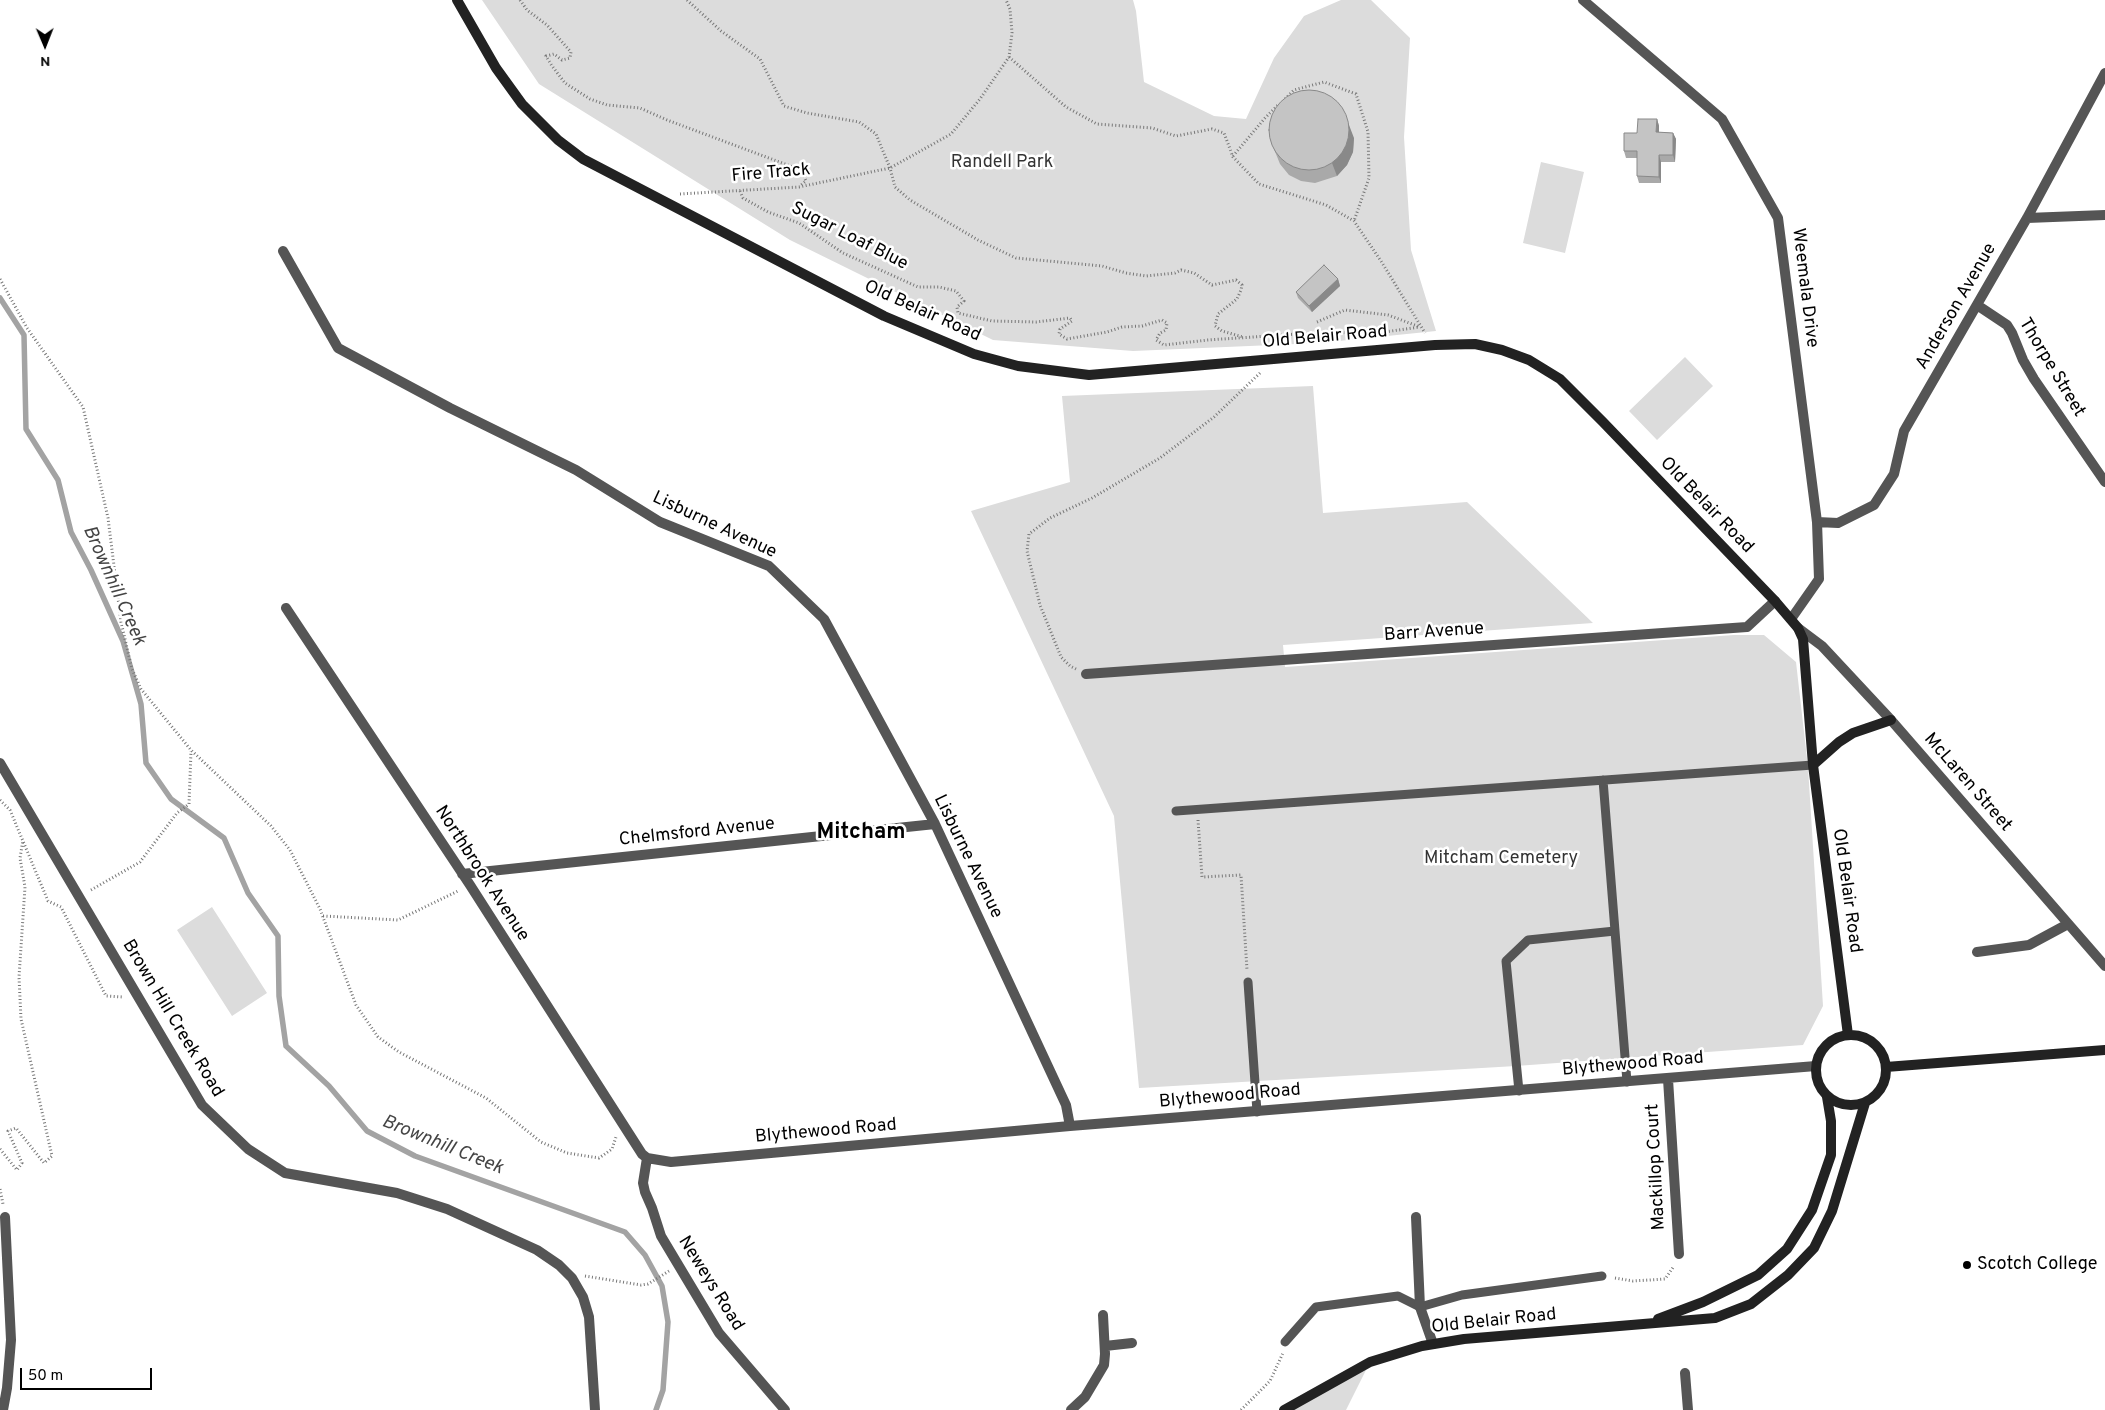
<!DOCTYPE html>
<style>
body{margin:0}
#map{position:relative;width:2105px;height:1410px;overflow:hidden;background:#fff;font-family:Overpass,sans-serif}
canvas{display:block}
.north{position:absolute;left:20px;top:20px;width:50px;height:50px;-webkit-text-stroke:4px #fff;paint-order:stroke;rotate:179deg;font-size:14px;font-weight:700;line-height:20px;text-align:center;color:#000}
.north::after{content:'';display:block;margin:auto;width:18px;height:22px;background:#000;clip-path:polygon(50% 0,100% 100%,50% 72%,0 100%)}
.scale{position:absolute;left:20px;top:1368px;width:132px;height:22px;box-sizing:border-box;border:2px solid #000;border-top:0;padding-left:6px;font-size:15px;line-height:18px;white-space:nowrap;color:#000;-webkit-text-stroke:4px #fff;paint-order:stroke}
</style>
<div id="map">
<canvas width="2105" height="1410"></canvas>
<div class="north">N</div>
<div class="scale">50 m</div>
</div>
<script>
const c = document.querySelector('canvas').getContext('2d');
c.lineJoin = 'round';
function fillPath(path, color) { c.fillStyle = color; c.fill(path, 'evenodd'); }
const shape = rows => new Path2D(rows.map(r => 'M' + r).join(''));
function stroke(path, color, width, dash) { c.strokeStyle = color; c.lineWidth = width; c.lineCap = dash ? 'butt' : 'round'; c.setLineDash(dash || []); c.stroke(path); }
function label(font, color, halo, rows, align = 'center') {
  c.font = font + ' Overpass,sans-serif'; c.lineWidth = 5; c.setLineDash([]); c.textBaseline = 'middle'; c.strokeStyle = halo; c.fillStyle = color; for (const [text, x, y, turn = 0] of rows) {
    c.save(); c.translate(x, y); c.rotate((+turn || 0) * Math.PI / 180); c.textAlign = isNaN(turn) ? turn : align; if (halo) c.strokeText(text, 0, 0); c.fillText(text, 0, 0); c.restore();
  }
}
const green = shape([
 [482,0,1133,0,1136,11,1144,82,1214,116,1246,119,1274,58,1304,16,1341,0,1371,0,1410,38,1404,137,1411,250,1436,331,1319,343,1133,351,993,340,790,240,539,84],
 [1541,162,1584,172,1565,253,1523,243],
 [1685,357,1713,386,1657,440,1629,411],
 [1313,386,1323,513,1467,502,1593,623,1283,645,1285,667,1734,635,1764,635,1796,662,1808,767,1823,1006,1803,1045,1516,1066,1139,1088,1114,816,971,511,1070,482,1062,396],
 [212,907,267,993,232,1016,177,930],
 [1370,1362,1346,1410,1284,1410]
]);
const stream = shape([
 [0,298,24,335,26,429,58,480,71,532,91,570,123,641,141,704,146,763,171,799,224,838,248,893,278,936,279,996,286,1046,329,1086,367,1131,415,1156,625,1232,645,1255,662,1286,668,1322,663,1390,656,1410]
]);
const path = shape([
 [520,0,527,10,547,25,571,52,570,58,562,60,554,54,546,56,552,66,565,83,590,99,607,105,640,108,667,120,801,170,806,181,800,186],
 [687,0,721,31,760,59,784,106,807,113,859,122,876,134,890,168,895,187,910,200,978,240,1016,258,1102,266,1126,273,1146,276,1175,273,1181,270,1194,273,1212,285,1236,280,1242,285,1241,290,1237,299,1218,314,1215,326,1222,331,1243,337],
 [1009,57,1066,107,1097,124,1152,128,1176,136,1212,129,1224,133,1233,157,1259,184,1326,205,1354,221,1381,261,1425,333],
 [1285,99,1294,90,1324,82,1356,94,1368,132,1369,178,1354,221],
 [1233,156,1265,118,1278,105],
 [740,191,743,198,768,212,799,223,843,253,918,287,939,287,956,291,964,301,957,307,958,313,992,321,1036,322,1070,318,1072,321,1060,329,1059,334,1067,339,1107,332,1122,327,1142,326,1162,320,1167,323,1166,330,1160,333,1156,340,1164,345,1208,340,1327,332,1377,333,1420,327],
 [680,194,799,187,890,168,951,134,980,99,1009,57,1012,33,1010,9,1006,0],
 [0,279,27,328,83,407,108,518,121,622,132,669,141,689,191,750,271,826,290,850,320,909,356,1005,378,1037,399,1052,486,1098,541,1142,567,1153,599,1158,612,1149,616,1137],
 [1317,322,1345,310,1388,315,1420,327],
 [1076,669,1070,666,1061,657,1040,605,1027,551,1029,534,1050,518,1092,498,1160,458,1214,417,1260,373],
 [0,800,10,810,48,901,61,907,106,996,123,997],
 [1198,820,1202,877,1241,875,1247,970],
 [91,890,140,862,177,813,189,804,191,751],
 [323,916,398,920,458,891],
 [0,1149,17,1170,22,1163,8,1131,16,1128,44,1163,52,1156,21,1019,19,977,25,887,20,858,23,840],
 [0,1189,3,1204],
 [585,1276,641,1285,648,1284,669,1271],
 [1615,1278,1633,1281,1665,1279,1674,1266],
 [1241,1410,1270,1381,1283,1353]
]);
const lane = shape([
 [1603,780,1627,1082],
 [1176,811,1813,765],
 [1248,982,1257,1112],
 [1519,1091,1506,961,1528,940,1615,931],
 [1285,1342,1316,1307,1398,1296,1420,1307,1462,1295,1602,1276]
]);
const street = shape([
 [1583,0,1722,119,1778,218,1817,522,1819,579,1791,619],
 [2027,218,2105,215],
 [283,251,338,348,450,408,576,470,660,522,769,566,824,619,935,824,1066,1105,1070,1126],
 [1977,305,2007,325,2012,333,2023,360,2034,379,2105,482],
 [1817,522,1838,523,1874,505,1894,474,1904,431,2027,218,2105,73],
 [286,608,470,885,642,1154,647,1158,671,1162,1070,1126,1816,1066],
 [1798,628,1822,646,1891,720,2105,966],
 [1086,674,1747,627,1775,601],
 [0,763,202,1105,248,1149,285,1173,397,1193,447,1209,537,1250,559,1265,572,1278,583,1297,589,1317,595,1410],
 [462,874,935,824],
 [1977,952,2029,945,2068,924],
 [1668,1079,1679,1254],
 [647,1158,643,1183,645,1192,652,1208,661,1236,719,1333,785,1410],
 [1416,1217,1420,1307,1433,1344],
 [1105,1346,1132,1343],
 [1685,1373,1688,1410],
 [3,1410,7,1388,11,1340,5,1217],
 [1071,1410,1085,1397,1104,1365,1105,1354,1103,1315]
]);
const secondary = shape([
 [457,0,496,68,522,104,558,140,583,159,884,316,974,354,1018,366,1089,375,1435,345,1475,344,1502,350,1529,360,1560,379,1603,422,1775,601,1798,628,1803,639,1813,765,1848,1035],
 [1813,765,1839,742,1853,733,1891,720],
 '1816 1070a35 35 0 1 1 70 0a35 35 0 1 1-70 0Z',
 [1886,1067,2105,1050],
 [1658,1319,1703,1302,1758,1275,1787,1249,1812,1210,1831,1155,1831,1121,1827,1097],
 [1284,1410,1370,1362,1422,1346,1464,1339,1715,1318,1751,1304,1788,1275,1814,1248,1832,1211,1865,1103]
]);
const wall = shape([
 [1657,119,1659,126,1659,132,1673,133,1676,139,1675,162,1661,162,1661,183,1639,183,1637,176,1637,158,1626,158,1624,151,1637,133],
 [1354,138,1353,152,1347,165,1337,176,1315,183,1301,181,1289,175,1280,164,1270,139],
 [1338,279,1340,286,1312,312,1298,298,1296,292]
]);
const shadedWall = shape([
 [1657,119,1659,126,1659,139,1656,132],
 [1349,125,1354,138,1353,152,1347,165,1337,176,1332,163],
 [1673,133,1676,139,1675,162,1673,155],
 [1659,155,1661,162,1661,183,1659,177],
 [1338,279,1340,286,1312,312,1309,306]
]);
const building = shape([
 '1269 130a40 40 0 1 1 80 0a40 40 0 1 1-80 0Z',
 [1638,119,1657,119,1656,132,1673,133,1673,155,1659,155,1659,177,1637,176,1637,151,1624,151,1624,133,1637,133,1638,119],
 [1324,265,1338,279,1309,306,1296,292,1324,265]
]);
const markers = [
 [1967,1265,5,"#000"]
];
const parkNames = [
 ["Randell Park",1002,163],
 ["Mitcham Cemetery",1501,859]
];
const streetNames = [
 ["Fire Track",771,174,-5],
 ["Sugar Loaf Blue",849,237,27],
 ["Weemala Drive",1804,288,83],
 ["Anderson Avenue",1957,307,-60],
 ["Old Belair Road",922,312,24],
 ["Old Belair Road",1325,338,-5],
 ["Thorpe Street",2051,368,59],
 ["Old Belair Road",1706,506,46],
 ["Lisburne Avenue",714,526,25],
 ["Barr Avenue",1434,633,-4],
 ["McLaren Street",1967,783,49],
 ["Chelmsford Avenue",697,833,-6],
 ["Lisburne Avenue",967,857,64],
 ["Northbrook Avenue",481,874,57],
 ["Old Belair Road",1846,891,82],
 ["Brown Hill Creek Road",172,1019,59],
 ["Blythewood Road",1633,1065,-5],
 ["Blythewood Road",1230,1097,-5],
 ["Blythewood Road",826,1132,-5],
 ["Mackillop Court",1657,1167,-93],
 ["Neweys Road",710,1284,58],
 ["Old Belair Road",1494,1322,-6]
];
const poiNames = [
 ["Scotch College",1977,1265]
];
const waterNames = [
 ["Brownhill Creek",113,586,66],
 ["Brownhill Creek",442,1146,22]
];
const districtNames = [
 ["Mitcham",861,834]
];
fillPath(green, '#dcdcdc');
stroke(stream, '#a3a3a3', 5.5);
stroke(path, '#777', 3, [1, 2.5]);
stroke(lane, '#555', 9);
stroke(street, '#555', 10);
stroke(secondary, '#222', 10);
fillPath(wall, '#a9a9a9');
fillPath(shadedWall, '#898989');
fillPath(building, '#c4c4c4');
stroke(building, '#898989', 1);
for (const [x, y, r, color] of markers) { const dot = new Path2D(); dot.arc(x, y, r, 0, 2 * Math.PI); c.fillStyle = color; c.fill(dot); stroke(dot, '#fff', 2); }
label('18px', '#333', '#fff', parkNames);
label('18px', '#000', '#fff', streetNames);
label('18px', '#000', '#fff', poiNames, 'left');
label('italic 19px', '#444', '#fff', waterNames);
label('bold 22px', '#000', '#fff', districtNames);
</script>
